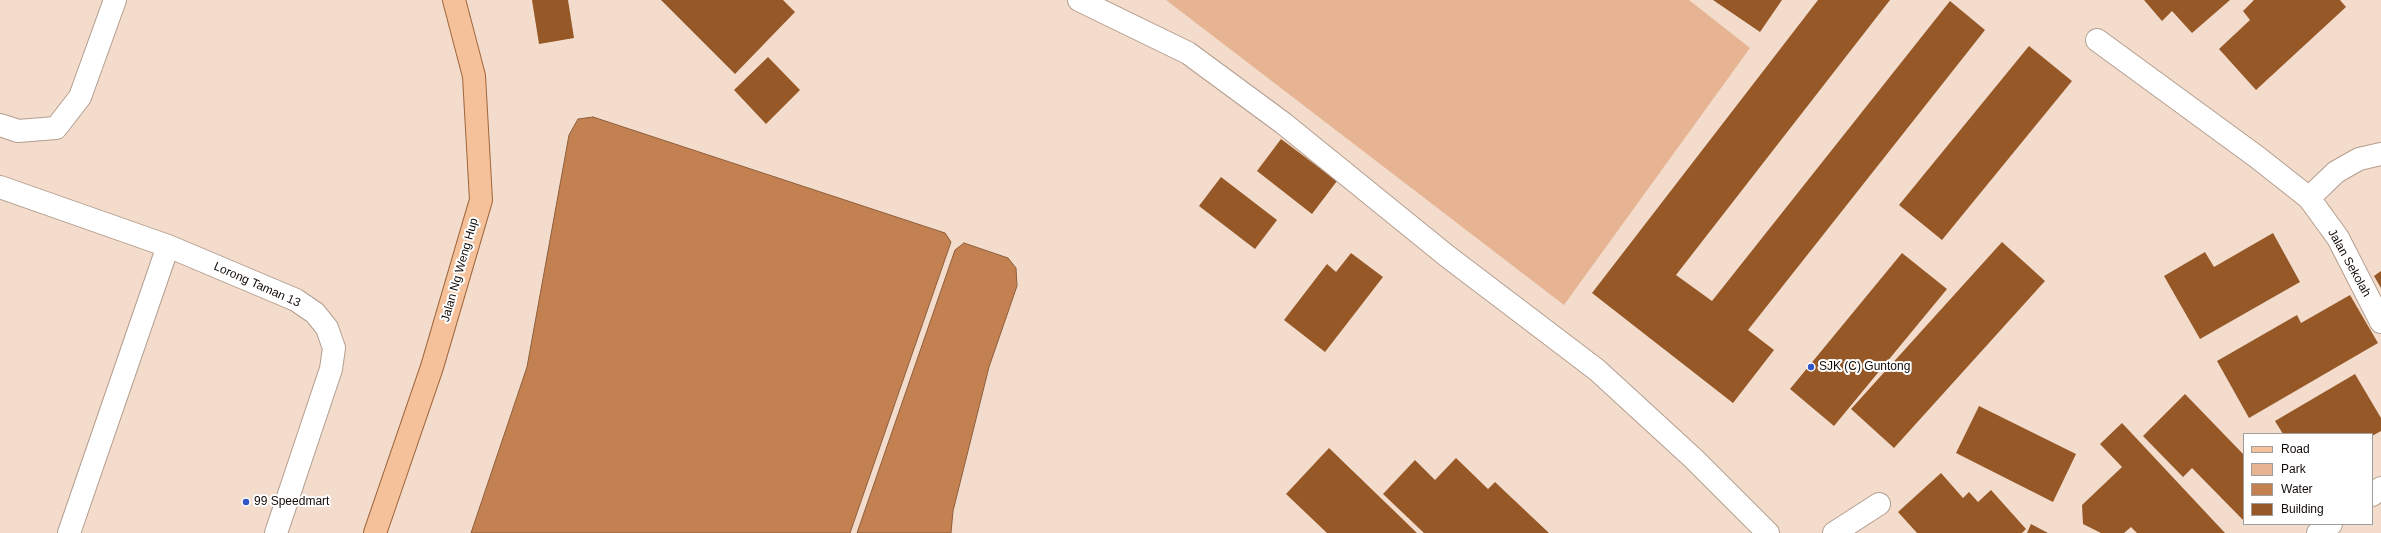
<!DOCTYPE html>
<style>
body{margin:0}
#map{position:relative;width:2381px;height:533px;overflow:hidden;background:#f3dccc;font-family:Arial,sans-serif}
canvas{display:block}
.legend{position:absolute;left:2243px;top:433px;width:130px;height:92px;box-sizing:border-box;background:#fff;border:1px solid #a09d9b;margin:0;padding:5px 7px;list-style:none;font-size:12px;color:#120b06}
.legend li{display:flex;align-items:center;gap:8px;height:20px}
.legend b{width:20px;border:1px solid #a09d9b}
</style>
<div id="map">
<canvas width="2381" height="533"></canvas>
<ul class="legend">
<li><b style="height:5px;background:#f4c19b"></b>Road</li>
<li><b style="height:11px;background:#e6b493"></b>Park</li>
<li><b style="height:11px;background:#c38152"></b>Water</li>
<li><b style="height:11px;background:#965827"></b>Building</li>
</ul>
</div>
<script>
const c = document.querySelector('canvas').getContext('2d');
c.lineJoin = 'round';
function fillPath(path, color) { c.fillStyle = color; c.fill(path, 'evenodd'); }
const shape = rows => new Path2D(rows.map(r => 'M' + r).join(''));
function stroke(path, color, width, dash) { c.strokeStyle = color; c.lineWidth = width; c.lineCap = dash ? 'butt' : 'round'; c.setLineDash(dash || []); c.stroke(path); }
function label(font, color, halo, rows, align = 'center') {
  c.font = font + ' Arial,sans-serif'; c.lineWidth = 4; c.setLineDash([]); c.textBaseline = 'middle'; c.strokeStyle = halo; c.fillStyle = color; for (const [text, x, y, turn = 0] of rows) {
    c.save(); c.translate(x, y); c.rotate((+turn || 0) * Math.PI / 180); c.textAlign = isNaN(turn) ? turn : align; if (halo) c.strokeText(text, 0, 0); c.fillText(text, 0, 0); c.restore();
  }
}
const green = shape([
 [1166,0,1689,0,1750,48,1564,305]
]);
const water = shape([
 [593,117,945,233,951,242,850,533,471,533,527,367,569,135,578,119,593,117],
 [964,243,1008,258,1016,268,1017,286,989,367,953,511,951,533,857,533,955,250,964,243]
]);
const building = shape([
 [532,0,568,0,574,38,539,44],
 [661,0,783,0,795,12,735,74],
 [1713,0,1782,0,1760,32],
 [1818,0,1890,0,1676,275,1712,301,1950,1,1985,30,1748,330,1774,350,1733,403,1592,293],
 [2144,0,2230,0,2192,33,2172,11,2162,21],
 [2254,0,2340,0,2346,7,2256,90,2219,49,2250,20,2243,11],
 [2029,46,2072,81,1942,240,1899,205],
 [768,57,800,90,766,124,734,90],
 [1281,139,1337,181,1312,214,1257,171],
 [1221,177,1277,220,1255,249,1199,206],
 [2273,233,2300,282,2200,339,2164,276,2205,252,2214,267],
 [2002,242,2045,281,1894,448,1851,409],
 [1351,253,1383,277,1325,352,1284,320,1327,264,1336,272],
 [1902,253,1947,289,1834,426,1790,389],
 [2381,271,2381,288,2374,276],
 [2350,295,2378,343,2249,418,2217,361,2297,315,2301,323],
 [2355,374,2381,418,2381,431,2372,436,2372,434,2283,434,2275,421],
 [2185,394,2244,455,2244,521,2192,468,2183,477,2143,436],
 [1979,406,2076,454,2053,502,1956,453],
 [2122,423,2225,533,2137,533,2131,527,2124,533,2101,533,2083,524,2082,505,2122,467,2100,444],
 [1329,448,1417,533,1327,533,1286,494],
 [1456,458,1488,489,1495,482,1549,533,1424,533,1383,494,1415,460,1435,480],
 [1941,473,1963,498,1969,492,1978,502,1991,490,2026,529,2022,533,1917,533,1898,512],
 [2031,524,2048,533,2027,533]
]);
const minor = shape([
 [1079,0,1188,53,1283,123,1447,256,1597,370,1694,459,1768,533],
 [2097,40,2257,157,2309,198],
 [0,125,18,131,56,128,80,97,115,0],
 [2381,154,2359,159,2336,172,2309,198,2338,238,2381,322],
 [0,187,168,246,296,300,315,313,327,328,334,348,331,369,276,533],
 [2372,495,2381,488],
 [69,533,168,246],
 [1834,533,1879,504],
 [2318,533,2331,524]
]);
const major = shape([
 [375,533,432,367,481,200,474,76,454,0]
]);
const markers = [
 [1811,367,4,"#2e56c6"],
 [246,502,4,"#2e56c6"]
];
const streetNames = [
 ["Jalan Sekolah",2349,263,61],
 ["Jalan Ng Weng Hup",460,270,-74],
 ["Lorong Taman 13",257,285,24]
];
const poiNames = [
 ["SJK (C) Guntong",1819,367],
 ["99 Speedmart",254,502]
];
fillPath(green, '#e6b493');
fillPath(water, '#c38152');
stroke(water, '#8e5e3b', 1);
fillPath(building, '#965827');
stroke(minor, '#b49e8f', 24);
stroke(major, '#a0663c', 24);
stroke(minor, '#fff', 22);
stroke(major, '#f4c19b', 22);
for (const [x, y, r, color] of markers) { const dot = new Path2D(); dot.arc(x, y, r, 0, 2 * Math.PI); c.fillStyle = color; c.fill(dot); stroke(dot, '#fff', 1.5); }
label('12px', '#120b06', '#fff', streetNames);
label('12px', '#120b06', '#fff', poiNames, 'left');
</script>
